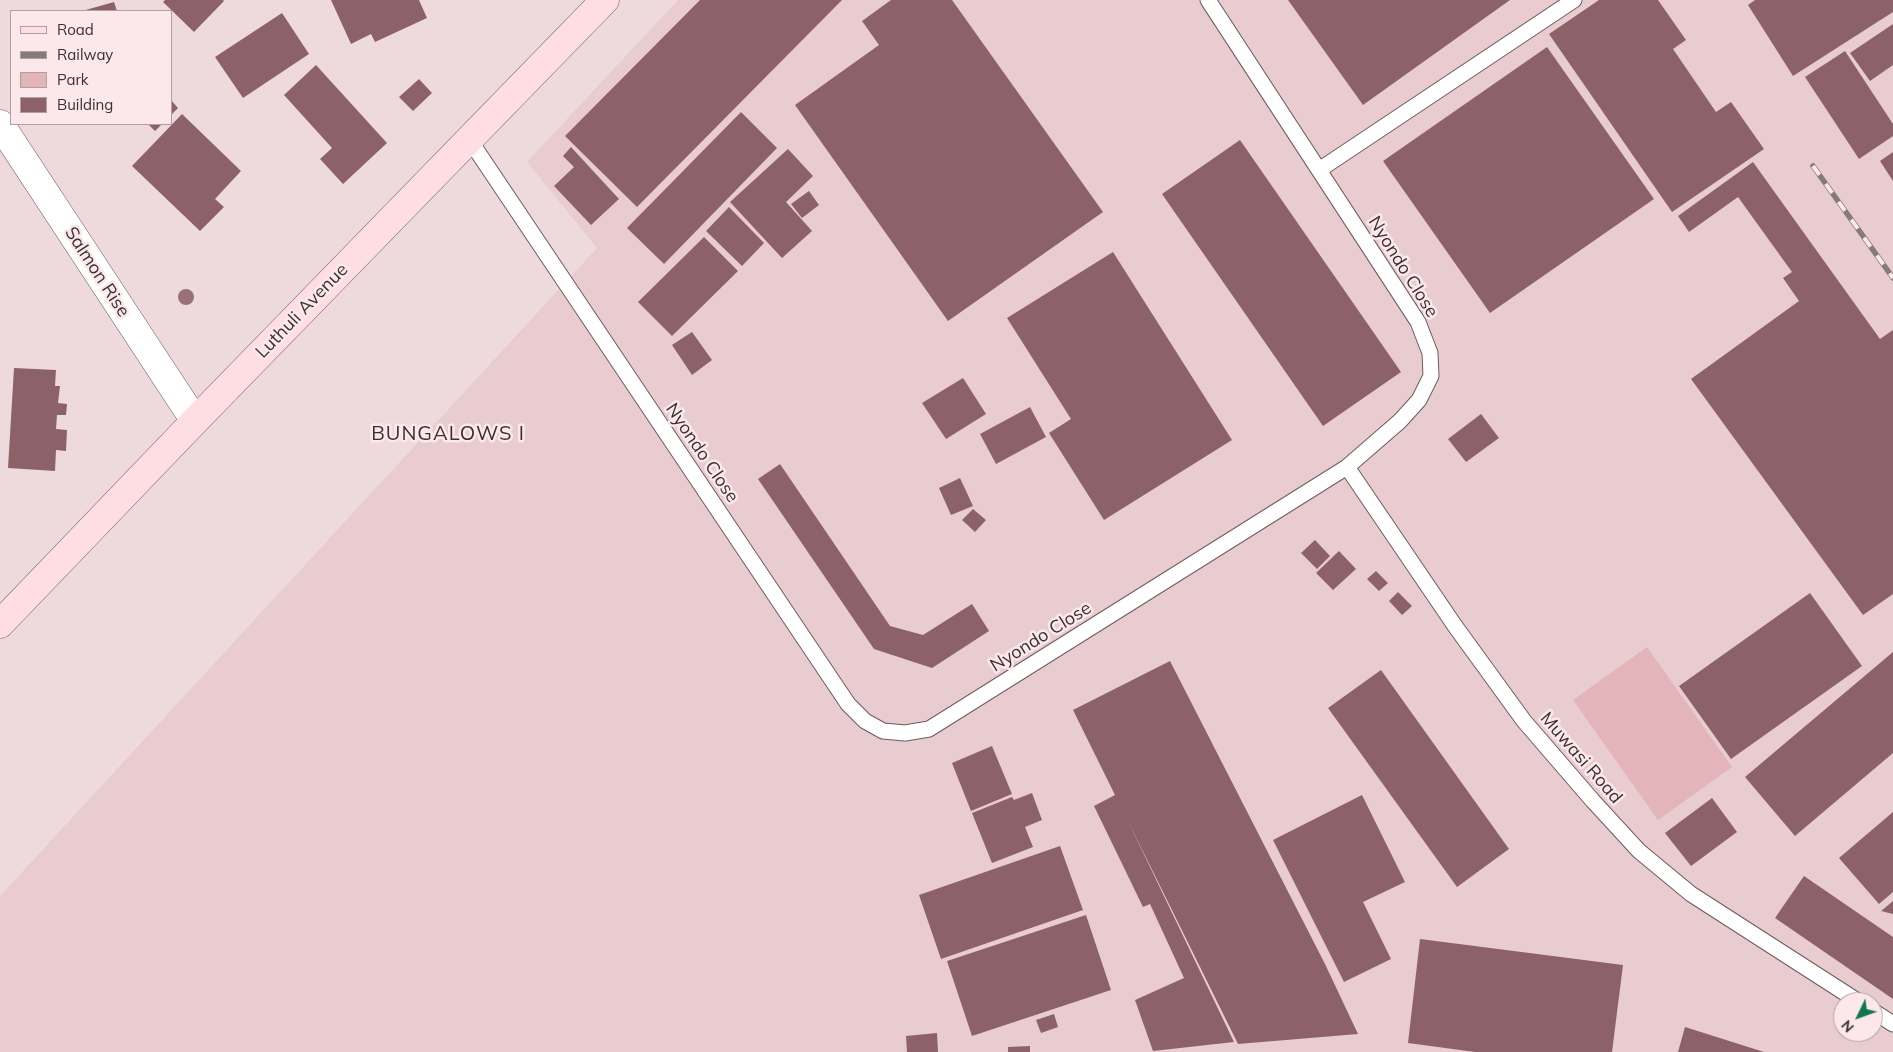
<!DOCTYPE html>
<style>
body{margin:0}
#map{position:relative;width:1893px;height:1052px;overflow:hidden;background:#eedadc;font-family:Mulish,sans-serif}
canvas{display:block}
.legend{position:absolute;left:10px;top:10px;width:162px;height:115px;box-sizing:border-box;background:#fce8ea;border:1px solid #ae9fa0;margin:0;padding:6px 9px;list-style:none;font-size:15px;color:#383132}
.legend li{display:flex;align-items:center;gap:10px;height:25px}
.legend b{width:25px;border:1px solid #ae9fa0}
.north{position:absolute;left:1833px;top:992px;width:50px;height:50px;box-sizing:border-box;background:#fce8ea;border:1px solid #ae9fa0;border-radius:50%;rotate:228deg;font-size:14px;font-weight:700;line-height:20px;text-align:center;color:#383132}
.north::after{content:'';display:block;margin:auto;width:18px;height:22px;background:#12774f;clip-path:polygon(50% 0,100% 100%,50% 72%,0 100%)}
</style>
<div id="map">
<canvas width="1893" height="1052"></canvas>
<ul class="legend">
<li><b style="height:6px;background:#fedde3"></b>Road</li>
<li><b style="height:6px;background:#867a7b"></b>Railway</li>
<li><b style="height:14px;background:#e3b5bb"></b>Park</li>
<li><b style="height:14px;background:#8c6268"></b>Building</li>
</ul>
<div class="north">N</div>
</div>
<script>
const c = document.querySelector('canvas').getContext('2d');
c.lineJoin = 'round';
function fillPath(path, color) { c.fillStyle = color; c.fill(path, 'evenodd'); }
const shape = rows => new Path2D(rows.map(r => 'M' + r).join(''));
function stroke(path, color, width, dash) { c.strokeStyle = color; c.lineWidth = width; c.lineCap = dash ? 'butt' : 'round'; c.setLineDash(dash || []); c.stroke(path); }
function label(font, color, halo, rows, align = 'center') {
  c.font = font + ' Mulish,sans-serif'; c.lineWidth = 5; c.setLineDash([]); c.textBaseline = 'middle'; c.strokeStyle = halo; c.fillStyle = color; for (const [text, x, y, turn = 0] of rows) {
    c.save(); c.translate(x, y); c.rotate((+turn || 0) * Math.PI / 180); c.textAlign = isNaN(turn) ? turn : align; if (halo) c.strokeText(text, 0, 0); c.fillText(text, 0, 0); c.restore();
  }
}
const built = shape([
 [678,0,1893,0,1893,1052,0,1052,0,896,597,248,527,162],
 [1843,1002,1873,1002,1873,1032,1843,1032]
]);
const green = shape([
 [1647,647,1732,767,1658,820,1573,700]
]);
const building = shape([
 [165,0,223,0,224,1,194,32,163,2],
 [331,0,419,0,427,18,375,42,371,34,351,44],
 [700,0,842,0,637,207,565,136],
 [891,0,952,0,1103,212,948,321,795,105,879,45,862,21],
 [1288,0,1510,0,1363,105],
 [1599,0,1658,0,1686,40,1673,49,1716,112,1731,102,1764,149,1672,212,1549,34],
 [1755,0,1893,0,1893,12,1793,76,1748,5],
 [114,2,117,11,82,11],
 [282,13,309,54,243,98,215,57],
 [1893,24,1893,65,1870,81,1850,53],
 [1547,47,1654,199,1490,313,1383,161],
 [1845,51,1893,124,1893,136,1859,159,1805,77],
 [316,65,387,143,343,184,320,159,332,148,284,95],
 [419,79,432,93,413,111,399,97],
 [171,100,178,108,171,115],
 [741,112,777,148,664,264,627,228],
 [182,114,241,171,215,199,224,207,200,231,132,166],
 [148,124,162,124,155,131],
 [1240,140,1401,372,1323,426,1162,194],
 [571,147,619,199,591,225,554,186,574,167,563,156],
 [788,149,813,176,786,202,812,231,782,258,730,202],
 [1893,152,1893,181,1880,161],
 [1753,162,1880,339,1893,330,1893,594,1863,615,1691,379,1799,301,1783,278,1792,272,1738,197,1689,232,1678,216],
 [809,191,819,205,802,218,791,204],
 [729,207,764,243,742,266,706,231],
 [704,237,738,271,672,336,638,302],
 [1113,252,1232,440,1104,520,1049,433,1071,419,1007,318],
 [692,332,712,360,692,375,672,345],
 [14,368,56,370,55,386,60,386,58,403,67,404,66,415,57,415,56,429,67,430,66,451,56,450,55,471,8,468],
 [963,378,986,414,946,439,922,403],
 [1030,407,1046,437,996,464,980,434],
 [1481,414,1499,438,1466,462,1448,439],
 [780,464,890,626,923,635,972,604,989,631,932,668,874,649,758,479],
 [960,478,973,506,951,515,939,488],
 [973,509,986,520,975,532,962,520],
 [1315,540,1330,556,1317,569,1301,553],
 [1339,551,1356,569,1333,590,1316,573],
 [1376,571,1388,583,1379,591,1367,579],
 [1398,592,1412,606,1402,615,1389,601],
 [1810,593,1862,666,1731,759,1679,686],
 [1893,652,1893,753,1795,836,1745,777],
 [1170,661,1325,964,1358,1034,1238,1044,1127,819,1234,1042,1153,1051,1135,1000,1184,978,1150,904,1143,907,1094,806,1115,795,1073,710],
 [1381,670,1509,849,1457,887,1328,708],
 [992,746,1012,794,971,811,952,763],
 [1032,793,1042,820,1025,827,1033,847,992,863,972,813,1012,797,1014,800],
 [1362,795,1405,882,1363,902,1391,959,1344,982,1273,840],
 [1712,798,1737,832,1691,866,1665,833],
 [1893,812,1893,892,1879,904,1839,858],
 [1060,846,1083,910,941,959,919,895],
 [1804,876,1893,937,1893,999,1775,918],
 [1893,901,1893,914,1881,911],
 [1086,915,1111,990,972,1036,947,961],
 [1420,939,1623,965,1612,1052,1475,1052,1408,1043],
 [1054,1014,1058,1027,1041,1033,1036,1020],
 [1685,1027,1764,1052,1678,1052],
 [937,1033,938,1052,907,1052,906,1036],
 [1030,1046,1030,1052,1008,1052,1008,1047]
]);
const lane = shape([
 [469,139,848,704,865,721,883,731,905,733,929,729,1347,467,1400,421,1419,400,1431,376,1430,353,1418,322,1208,0],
 [1319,170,1574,0],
 [1347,467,1455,626,1524,721,1593,801,1639,851,1691,894,1859,1002],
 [1873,1011,1893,1024]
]);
const street = shape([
 [0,124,195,421]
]);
const secondary = shape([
 [0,624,195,421,605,0]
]);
const rail = shape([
 [1813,166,1893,278]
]);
const trees = [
 [186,297]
];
const streetNames = [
 ["Nyondo Close",1403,267,58],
 ["Salmon Rise",97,272,57],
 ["Luthuli Avenue",302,311,-46],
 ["Nyondo Close",702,453,56],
 ["Nyondo Close",1041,637,-32],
 ["Muwasi Road",1581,758,49]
];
const quarterNames = [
 ["BUNGALOWS I",448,434]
];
fillPath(built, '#e8cccf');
fillPath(green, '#e3b5bb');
fillPath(building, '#8c6268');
stroke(lane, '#6d5c5e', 17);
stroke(street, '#6d5c5e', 29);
stroke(secondary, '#6d5c5e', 29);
stroke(lane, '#fff', 15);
stroke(street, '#fff', 28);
stroke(secondary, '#fedde3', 28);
stroke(rail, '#867a7b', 5.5);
stroke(rail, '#fce8ea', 4, [11]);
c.fillStyle = '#997178';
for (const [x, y] of trees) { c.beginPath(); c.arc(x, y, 8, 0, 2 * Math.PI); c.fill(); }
label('18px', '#383132', '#fce8ea', streetNames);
c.letterSpacing = '1px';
label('20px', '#383132', '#fce8ea', quarterNames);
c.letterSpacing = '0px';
</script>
